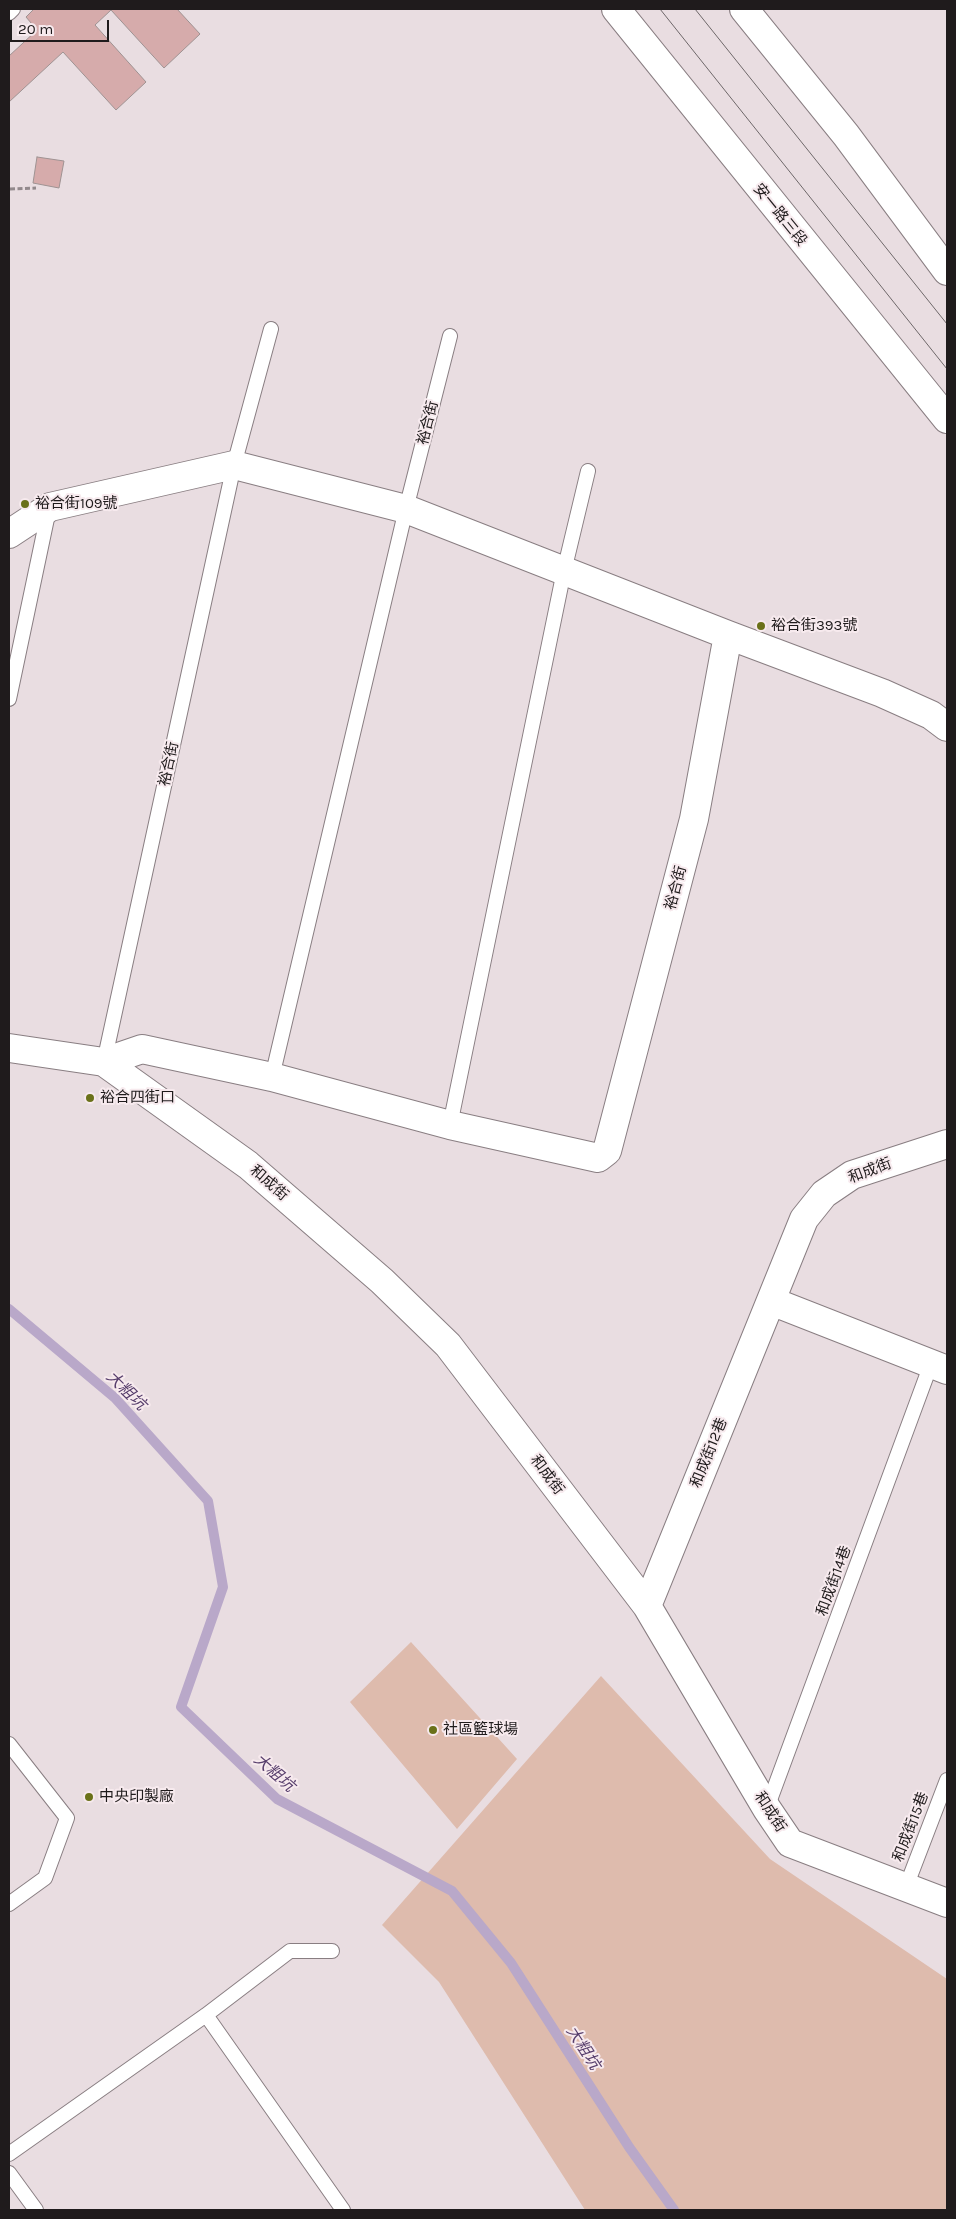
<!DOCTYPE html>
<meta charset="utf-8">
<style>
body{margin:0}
#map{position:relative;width:956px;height:2219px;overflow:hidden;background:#e9dde1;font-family:Karla,sans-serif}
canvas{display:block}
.frame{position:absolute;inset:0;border:10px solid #1f1b1c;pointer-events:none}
.scale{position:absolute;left:10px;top:20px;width:99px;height:22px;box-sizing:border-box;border:2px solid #1f1b1c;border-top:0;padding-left:6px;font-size:15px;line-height:18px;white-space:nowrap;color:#1f1b1c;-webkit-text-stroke:4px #f7eaee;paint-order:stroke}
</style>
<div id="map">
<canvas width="956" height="2219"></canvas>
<div class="frame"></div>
<div class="scale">20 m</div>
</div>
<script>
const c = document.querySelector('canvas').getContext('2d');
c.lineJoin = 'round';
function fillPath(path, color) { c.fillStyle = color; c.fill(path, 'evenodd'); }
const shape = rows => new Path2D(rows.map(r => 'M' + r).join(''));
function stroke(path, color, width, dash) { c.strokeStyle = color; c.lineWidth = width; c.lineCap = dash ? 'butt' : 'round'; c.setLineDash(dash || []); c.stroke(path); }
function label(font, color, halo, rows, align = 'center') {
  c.font = font + ' Karla,"Noto Sans TC",sans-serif'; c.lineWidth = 4; c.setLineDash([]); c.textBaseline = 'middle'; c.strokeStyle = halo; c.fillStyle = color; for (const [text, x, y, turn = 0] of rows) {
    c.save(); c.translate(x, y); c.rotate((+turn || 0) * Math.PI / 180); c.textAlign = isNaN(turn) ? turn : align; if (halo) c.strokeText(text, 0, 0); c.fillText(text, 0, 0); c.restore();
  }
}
const green = shape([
 [411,1642,517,1759,457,1829,350,1702],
 [601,1676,770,1859,947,1979,947,2210,585,2210,439,1982,382,1925]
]);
const stream = shape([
 [9,1309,115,1398,208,1501,223,1587,181,1707,277,1799,452,1891,511,1963,629,2147,674,2210]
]);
const building = shape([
 [34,9,177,9,200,34,164,68,111,10,95,25,146,82,116,110,63,52,9,102,9,56,37,30,26,17,34,9],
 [37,157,64,161,59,188,33,183,37,157]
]);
const path = shape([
 [10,189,36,188]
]);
const lane = shape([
 [9,13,13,9],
 [9,699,49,509],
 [104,1062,234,465,271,329],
 [272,1077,406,509,450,336],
 [450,1125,564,571,588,471],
 [9,1744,67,1818,45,1878,9,1904],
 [767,1808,931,1364],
 [906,1887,947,1780],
 [206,2015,343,2210],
 [9,2154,206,2015,290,1951,332,1951],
 [9,2173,36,2210]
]);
const street = shape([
 [9,534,50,507,234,465,406,509,728,635,882,693,931,715,947,727],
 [9,1048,104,1062,142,1049,272,1077,450,1125,598,1158,607,1151,694,819,728,635],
 [104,1062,248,1165,382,1281,448,1345,647,1606,767,1809,790,1843,947,1903],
 [771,1301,947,1370],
 [647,1606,804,1219,824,1194,852,1175,947,1144]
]);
const secondary = shape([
 [616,9,947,419],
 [744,9,846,135,947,271]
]);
const tram = shape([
 [660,9,947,369],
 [695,9,947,324]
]);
const markers = [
 [25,504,5,"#6a7119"],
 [761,626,5,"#6a7119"],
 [90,1098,5,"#6a7119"],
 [433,1730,5,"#6a7119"],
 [89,1797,5,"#6a7119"]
];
const streetNames = [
 ["安一路三段",780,215,51],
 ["裕合街",428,423,-76],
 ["裕合街",169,764,-78],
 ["裕合街",676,888,-75],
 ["和成街",870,1171,-21],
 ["和成街",269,1183,41],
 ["和成街12巷",709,1453,-68],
 ["和成街",547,1475,53],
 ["和成街14巷",834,1581,-70],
 ["和成街",770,1812,57],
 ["和成街15巷",911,1827,-69]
];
const poiNames = [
 ["裕合街109號",35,504],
 ["裕合街393號",771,626],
 ["裕合四街口",100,1098],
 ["社區籃球場",443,1730],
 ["中央印製廠",99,1797]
];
const waterNames = [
 ["大粗坑",126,1391,44],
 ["大粗坑",274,1773,41],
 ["大粗坑",583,2048,57]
];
fillPath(green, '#debbad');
stroke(stream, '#b9a8c9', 10);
fillPath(building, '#d6abab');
stroke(building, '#9e9292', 1);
stroke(lane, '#897e82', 16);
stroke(street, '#897e82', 30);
stroke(secondary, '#897e82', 30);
stroke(path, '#92898c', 3, [5, 2.5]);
stroke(lane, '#fff', 14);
stroke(street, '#fff', 28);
stroke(secondary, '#fff', 28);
stroke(tram, '#6e6769', 1);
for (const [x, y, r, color] of markers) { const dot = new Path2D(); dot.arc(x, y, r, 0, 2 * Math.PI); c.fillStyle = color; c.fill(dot); stroke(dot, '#f7eaee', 2); }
label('15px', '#1f1b1c', '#f7eaee', streetNames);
label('15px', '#1f1b1c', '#f7eaee', poiNames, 'left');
label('italic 16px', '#573e6c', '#f7eaee', waterNames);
</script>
